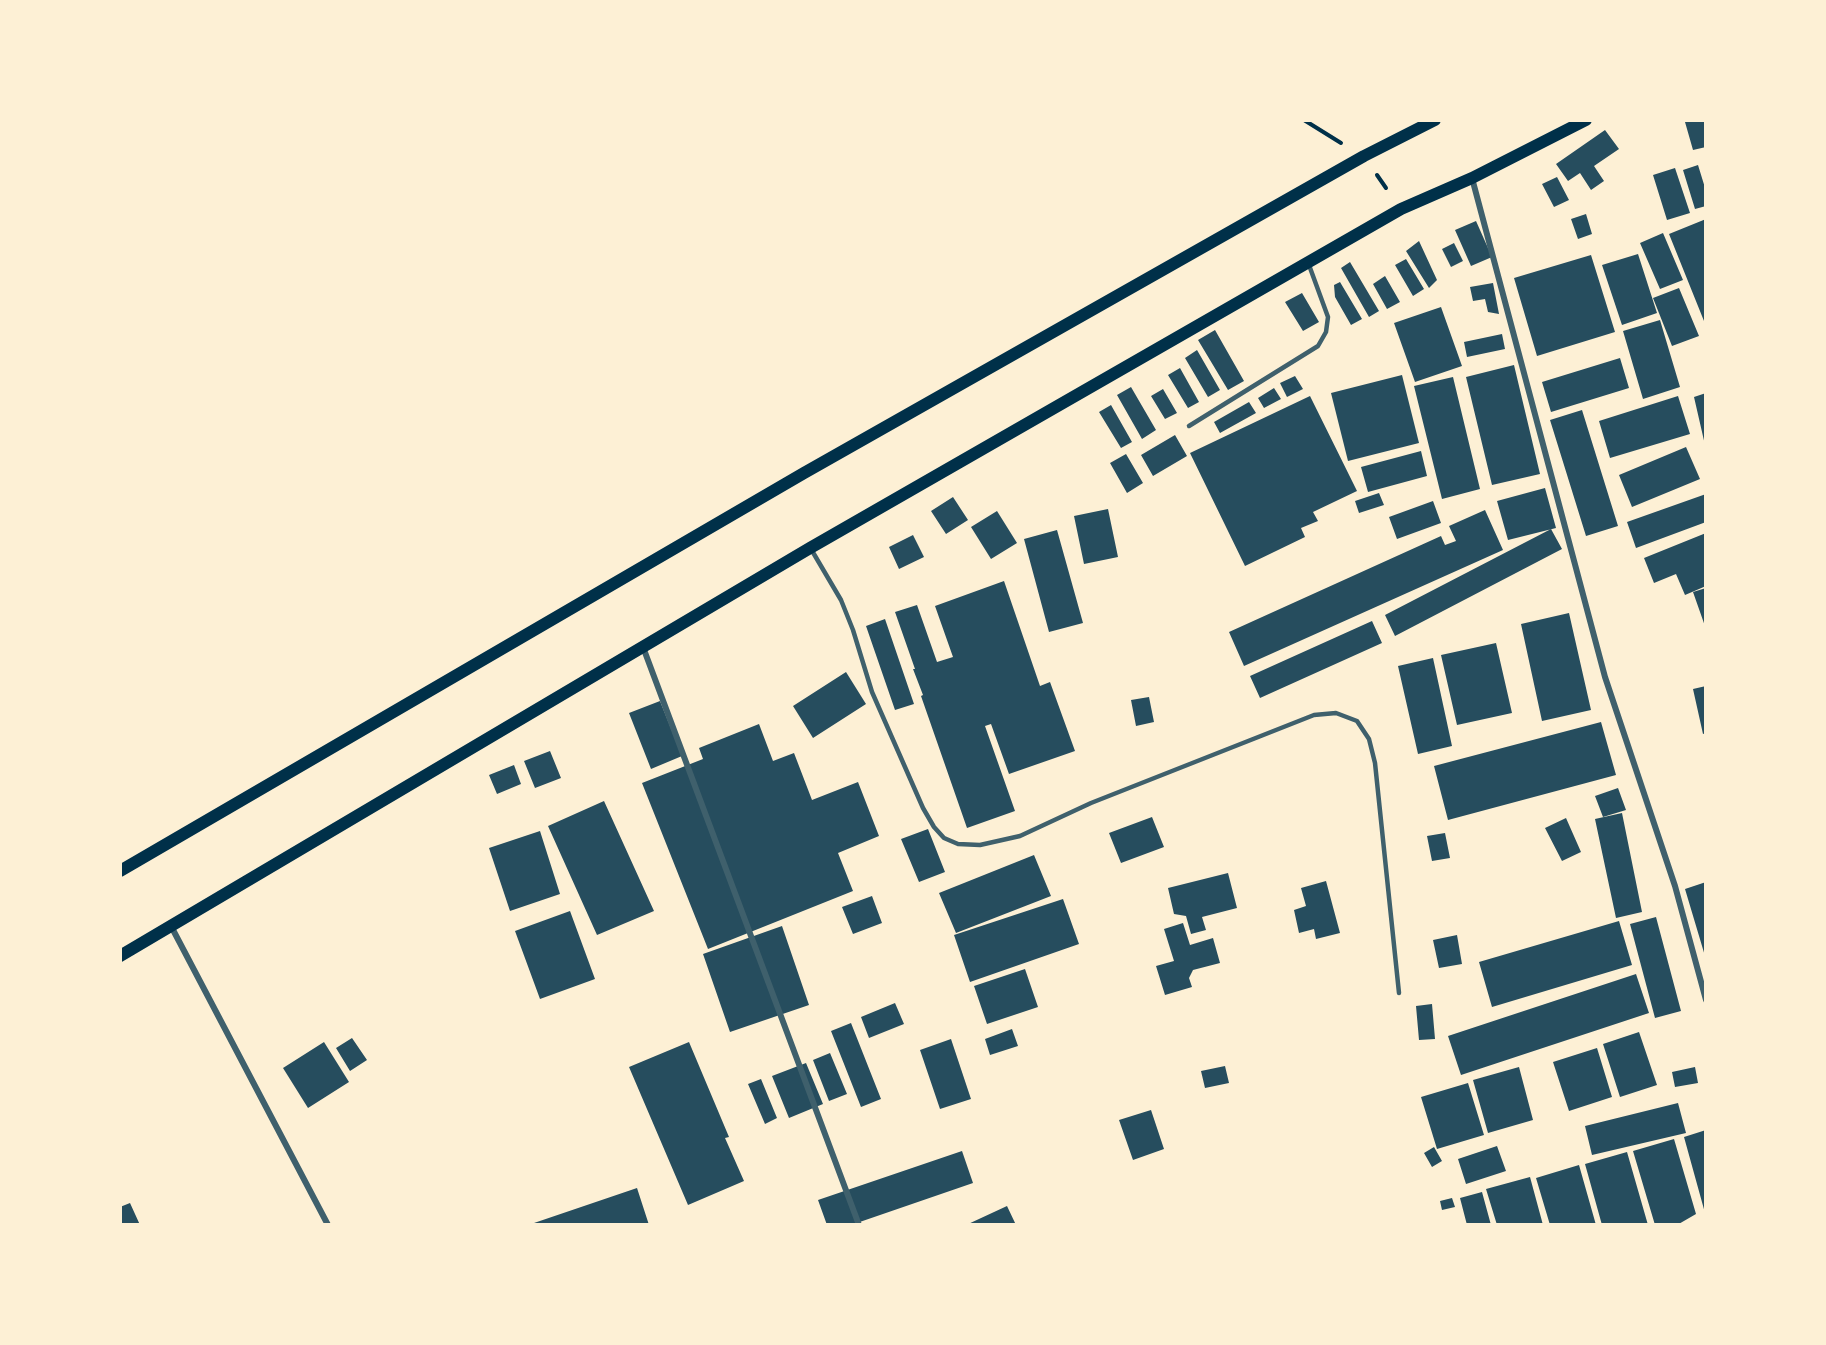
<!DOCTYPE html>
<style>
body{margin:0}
#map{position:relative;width:1826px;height:1345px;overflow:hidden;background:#fdf0d5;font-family:Manrope,sans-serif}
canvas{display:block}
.frame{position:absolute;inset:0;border:122px solid #fdf0d5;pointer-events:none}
</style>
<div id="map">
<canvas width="1826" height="1345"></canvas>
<div class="frame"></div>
</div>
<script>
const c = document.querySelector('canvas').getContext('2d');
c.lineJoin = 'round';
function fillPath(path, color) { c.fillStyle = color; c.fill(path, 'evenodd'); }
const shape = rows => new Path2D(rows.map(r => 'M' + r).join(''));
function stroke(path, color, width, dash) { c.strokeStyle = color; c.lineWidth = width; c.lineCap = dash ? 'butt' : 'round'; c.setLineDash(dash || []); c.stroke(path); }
const building = shape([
 [1694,120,1704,120,1706,147,1693,150,1685,122],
 [1605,130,1619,149,1594,166,1604,181,1591,190,1580,173,1568,181,1556,164],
 [1698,165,1706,191,1706,206,1695,209,1683,170],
 [1675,168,1690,213,1667,220,1653,175],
 [1557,177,1569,200,1554,207,1542,184],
 [1586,214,1592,234,1578,239,1571,219],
 [1706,219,1706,326,1669,234],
 [1476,221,1492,257,1471,266,1455,230],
 [1663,233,1683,280,1660,289,1640,243],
 [1419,241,1437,280,1429,288,1406,251],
 [1454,243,1463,261,1451,267,1442,249],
 [1638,254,1657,313,1622,325,1602,265],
 [1591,255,1615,332,1537,356,1514,278],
 [1406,259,1424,289,1413,296,1395,265],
 [1350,262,1379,311,1369,317,1341,268],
 [1385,276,1400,302,1387,309,1373,284],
 [1340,282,1362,319,1351,325,1335,297,1334,285],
 [1493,283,1499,314,1488,312,1485,299,1473,301,1470,287],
 [1679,288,1699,336,1672,346,1653,298],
 [1302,293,1319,322,1303,331,1285,302],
 [1441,307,1462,366,1415,382,1394,323],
 [1660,320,1680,387,1643,399,1623,331],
 [1215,330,1244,381,1228,390,1198,340],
 [1502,334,1505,349,1467,357,1464,342],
 [1197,350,1220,390,1208,397,1185,358],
 [1620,358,1629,388,1551,412,1542,382],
 [1514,365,1540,474,1492,485,1466,377],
 [1180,368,1199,402,1188,408,1168,375],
 [1402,375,1419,443,1348,461,1331,393],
 [1295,376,1303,389,1287,397,1280,383],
 [1453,377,1480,489,1442,499,1414,386],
 [1131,387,1156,430,1142,439,1117,395],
 [1274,388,1281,399,1264,408,1258,398],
 [1163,389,1177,413,1165,419,1151,396],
 [1706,393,1706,445,1705,445,1694,397],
 [1310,396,1357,491,1313,512,1318,521,1301,528,1305,537,1245,566,1190,453],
 [1678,396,1690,434,1610,458,1599,421],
 [1249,402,1256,413,1220,433,1214,422],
 [1111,405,1132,442,1121,448,1099,412],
 [1582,410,1618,526,1586,536,1550,420],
 [1175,435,1187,456,1153,476,1141,455],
 [1686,447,1700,479,1632,507,1619,475],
 [1421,451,1427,476,1368,492,1361,467],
 [1126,454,1143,483,1127,493,1110,463],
 [1545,488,1556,528,1508,540,1497,501],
 [1379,493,1384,505,1359,513,1355,501],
 [1706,494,1706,522,1636,548,1627,522],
 [953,497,968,520,946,534,931,511],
 [1433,501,1441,523,1397,539,1389,517],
 [1108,509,1118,557,1084,564,1074,516],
 [1485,510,1503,550,1244,666,1229,632,1441,536,1445,545,1456,541,1449,526],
 [997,511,1017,543,991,559,971,527],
 [1551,529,1562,549,1395,636,1385,615],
 [1057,530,1083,623,1049,632,1024,539],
 [1706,533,1706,586,1685,595,1676,574,1654,583,1644,558],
 [913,535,924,557,899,569,889,547],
 [1004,581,1040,686,1050,682,1075,751,1009,774,991,724,985,726,1015,811,967,828,921,696,923,695,913,669,915,669,895,612,917,605,937,662,953,657,935,606],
 [1706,588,1706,629,1693,592],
 [1569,613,1591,710,1542,721,1521,624],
 [885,619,914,704,895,710,866,626],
 [1372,621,1382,643,1260,698,1250,676],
 [1496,643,1512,713,1457,725,1441,655],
 [1433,658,1452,746,1418,754,1398,666],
 [846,672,866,704,813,738,793,706],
 [1706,686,1706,733,1703,734,1693,689],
 [1149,697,1154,722,1136,726,1131,700],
 [660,701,682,756,651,769,629,713],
 [1601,722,1616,775,1448,820,1434,766],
 [759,724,773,761,794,753,812,800,858,782,879,836,838,853,853,891,708,949,642,783,703,759,699,748],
 [550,751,561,778,535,788,524,761],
 [514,765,521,784,497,794,489,775],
 [1618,788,1626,810,1603,817,1595,796],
 [604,801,654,911,597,935,548,826],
 [1622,813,1642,912,1616,918,1595,819],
 [1152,817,1164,847,1121,863,1109,833],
 [1566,818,1581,852,1562,861,1545,828],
 [928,829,945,872,919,882,901,839],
 [540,831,560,894,510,911,489,848],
 [1445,833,1450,858,1432,861,1427,836],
 [1034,855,1051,896,956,933,939,893],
 [1228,873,1237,908,1202,917,1206,930,1191,934,1186,916,1174,914,1168,888],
 [1326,881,1340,933,1316,939,1314,929,1299,933,1294,910,1306,906,1301,888],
 [1706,882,1706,956,1705,956,1685,889],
 [872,896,882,923,853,934,842,907],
 [1063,899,1079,944,970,982,954,935],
 [570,911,595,979,540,999,515,931],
 [1656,917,1681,1011,1655,1018,1630,924],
 [1619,921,1632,965,1492,1007,1479,962],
 [1183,923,1190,945,1213,938,1220,963,1193,970,1189,978,1192,987,1165,995,1156,966,1174,961,1164,929],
 [782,926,809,1005,730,1032,703,954],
 [1457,935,1462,964,1439,968,1433,940],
 [1025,969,1038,1007,987,1024,974,986],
 [1636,974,1649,1013,1461,1075,1448,1036],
 [895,1003,904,1024,869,1038,861,1017],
 [1432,1004,1435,1039,1419,1040,1416,1006],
 [851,1023,881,1099,861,1107,831,1031],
 [1012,1029,1018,1046,990,1055,985,1039],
 [1639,1032,1657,1085,1620,1097,1603,1044],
 [352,1038,367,1060,350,1071,336,1048],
 [951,1039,971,1099,940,1109,920,1050],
 [324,1042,349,1082,308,1108,283,1068],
 [689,1042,729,1137,725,1138,744,1181,688,1205,629,1067],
 [1597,1048,1612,1097,1569,1111,1553,1062],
 [830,1053,847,1094,829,1101,813,1060],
 [806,1063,823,1104,789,1118,772,1076],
 [1225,1066,1229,1083,1205,1088,1201,1071],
 [1519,1067,1533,1120,1488,1133,1473,1080],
 [1695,1067,1698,1083,1675,1087,1672,1072],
 [761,1079,777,1118,765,1124,748,1084],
 [1468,1083,1484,1135,1437,1149,1421,1097],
 [1678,1103,1686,1133,1592,1155,1585,1126],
 [1151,1110,1164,1149,1133,1160,1119,1120],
 [1706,1130,1706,1212,1705,1213,1684,1137],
 [1674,1139,1696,1214,1677,1225,1655,1225,1633,1151],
 [1497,1146,1506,1171,1466,1184,1458,1159],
 [1434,1147,1442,1161,1432,1167,1424,1153],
 [962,1151,973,1183,851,1225,827,1225,818,1200],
 [1627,1152,1648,1225,1602,1225,1585,1164],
 [1579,1165,1596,1225,1550,1225,1536,1178],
 [1530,1177,1543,1225,1497,1225,1486,1189],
 [637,1188,649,1225,535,1225,534,1223],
 [1482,1192,1491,1225,1467,1225,1460,1198],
 [1452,1198,1455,1207,1442,1210,1440,1201],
 [130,1203,140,1225,120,1225,120,1207],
 [1007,1206,1016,1225,966,1225]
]);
const path = shape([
 [1304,120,1341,143],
 [1377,175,1386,188]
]);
const service = shape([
 [1189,426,1318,346,1326,332,1328,317,1309,265],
 [811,549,841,600,853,630,872,692,923,808,934,827,944,838,958,844,980,845,1020,836,1091,803,1314,715,1336,713,1357,721,1369,739,1375,763,1399,993]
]);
const minor = shape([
 [1472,178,1605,677,1675,886,1706,1000],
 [643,647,859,1225],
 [171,926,328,1225]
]);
const secondary = shape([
 [120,871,804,473,1364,156,1435,120],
 [120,956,810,548,1401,209,1472,178,1586,120]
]);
fillPath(building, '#264d5e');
stroke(path, '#003049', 4);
stroke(service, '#3f606c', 4.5);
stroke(minor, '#3f606c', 6);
stroke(secondary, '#003049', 12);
</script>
